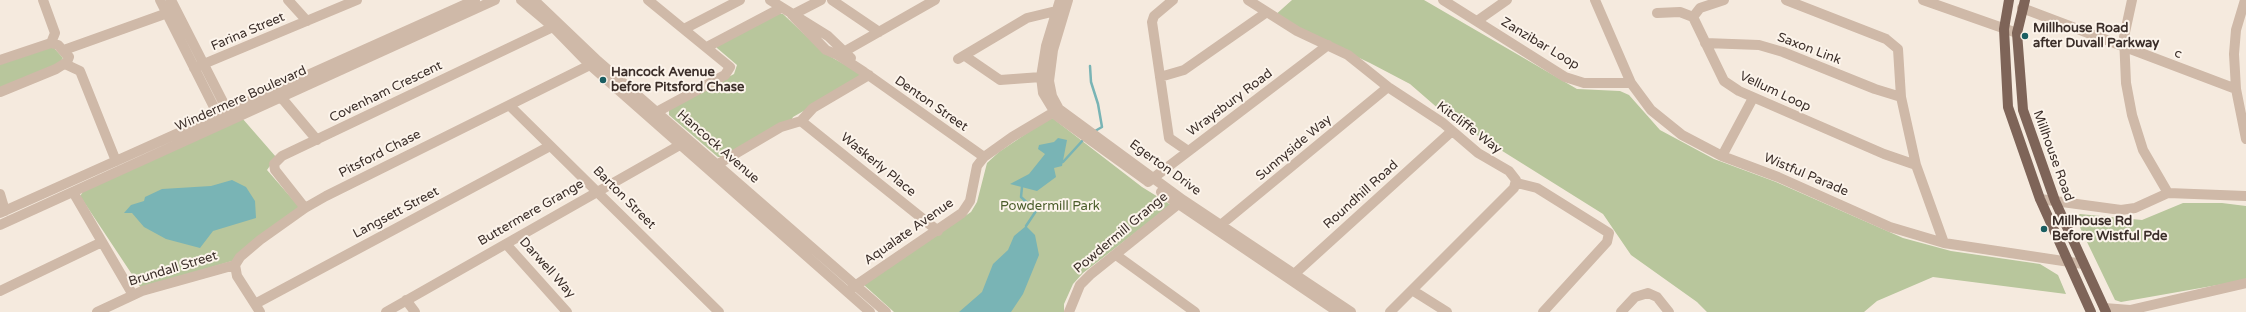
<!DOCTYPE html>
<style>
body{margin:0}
canvas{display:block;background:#f5eade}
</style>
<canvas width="2246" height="312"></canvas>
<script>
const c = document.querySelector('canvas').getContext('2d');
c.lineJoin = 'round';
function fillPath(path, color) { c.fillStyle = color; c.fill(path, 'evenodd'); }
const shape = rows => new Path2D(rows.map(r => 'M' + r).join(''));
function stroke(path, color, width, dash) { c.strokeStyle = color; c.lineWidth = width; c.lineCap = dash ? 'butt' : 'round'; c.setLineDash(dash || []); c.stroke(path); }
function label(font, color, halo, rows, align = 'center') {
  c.font = font + ' "Varela Round",sans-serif'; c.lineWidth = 4; c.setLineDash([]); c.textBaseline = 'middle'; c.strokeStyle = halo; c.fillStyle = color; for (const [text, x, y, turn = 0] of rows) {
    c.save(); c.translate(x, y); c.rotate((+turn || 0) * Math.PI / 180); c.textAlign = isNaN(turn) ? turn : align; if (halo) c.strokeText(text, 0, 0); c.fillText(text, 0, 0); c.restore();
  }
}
const green = shape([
 [1292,0,1424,0,1577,89,1620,91,1629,95,1660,130,1714,159,1776,182,1903,238,1951,251,2040,264,2058,275,2066,294,1933,277,1877,301,1864,312,1707,312,1697,302,1631,255,1603,214,1448,117,1410,84,1370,63,1273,17],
 [777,14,783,14,824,53,865,76,793,117,791,121,722,157,718,157,669,115,669,109,734,74,737,65,717,48,716,45],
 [49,47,54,48,63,58,58,65,0,89,0,63],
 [1051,117,1142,187,1171,205,1083,273,1073,284,1064,304,1064,312,894,312,864,285,971,212,977,202,987,163,999,152],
 [242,118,276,157,267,170,301,209,232,261,141,288,80,196,86,188],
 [2183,203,2222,203,2246,206,2246,280,2121,302,2115,300,2075,217,2080,214,2142,220]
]);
const water = shape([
 [1058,138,1067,140,1062,166,1054,168,1056,177,1037,191,1010,184,1029,174,1045,154,1038,149,1039,145,1054,142],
 [232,180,246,187,255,201,256,218,213,231,200,248,166,239,144,227,132,213,124,213,131,205,144,201,145,197,162,189,211,186],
 [1026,226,1035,235,1039,255,1023,294,1011,312,959,312,982,292,993,264,1008,250,1014,236]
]);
const stream = shape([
 [1090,66,1091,82,1098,104,1102,127,1095,131],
 [1063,162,1084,139],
 [1022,187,1021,197,1036,211,1026,226]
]);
const minor = shape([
 [43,0,55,33,51,43],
 [160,0,221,121],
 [171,0,223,102,232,115],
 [288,0,307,21],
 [521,0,553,27,590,65,870,312],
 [534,0,598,61,886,312],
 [648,0,730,67,725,75,653,114],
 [770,0,828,36,851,58],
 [832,0,879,32],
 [1060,0,1046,46,1041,77,1043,93,1057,116,1147,181],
 [1068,0,1053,50,1049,81,1052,96,1059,109,1183,200,1351,312],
 [1173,0,1154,16,1152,22,1169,138,1188,151],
 [1248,0,1297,31,1348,55,1388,87,1443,123,1478,153,1509,171,1516,180,1514,188,1390,312],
 [1443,0,1565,77,1584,83,1631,83],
 [1595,0,1631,83,1651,110,1682,135,1722,156,1778,177,1890,227,1944,243,2083,264],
 [1724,0,1700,8,1693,17,1724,81,1739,91,1884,154,1916,165],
 [1786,0,1886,39,1898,49,1901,97,1916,165,1944,243],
 [1923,0,2017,33],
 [2132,0,2124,37,2126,83,2132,115,2143,150,2168,193],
 [2245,0,2236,30,2234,54,2236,89,2246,139],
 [2022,8,2236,89],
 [1657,13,1680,12,1693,17],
 [792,15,821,0],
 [794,17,826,50,838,55,864,72,984,157],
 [1477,21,1507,0],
 [684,29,740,0],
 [1705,43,1759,45,1783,52,1875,89,1901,97],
 [707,47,781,8],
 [64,50,173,11],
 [840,54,935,0],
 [965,56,1000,80,1041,77],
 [958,59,1027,18,1056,11],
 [0,60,51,43,58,45,69,57,67,62,56,69,0,92],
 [65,64,80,71,116,161],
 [194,68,357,0],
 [1160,77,1184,70,1267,12],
 [280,96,317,140],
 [509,105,719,312],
 [801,121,938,231],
 [801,121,813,108,869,75],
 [1722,156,1753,98],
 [713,167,781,127,801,121],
 [1148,182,1328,45],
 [1517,183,1537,188,1609,233,1607,242,1543,312],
 [73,192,133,295],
 [1161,192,1338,312],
 [0,194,5,211],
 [2040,199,2121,210,2135,208,2168,193,2246,196],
 [305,208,275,170,274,164,282,156,557,25],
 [0,213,475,0],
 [0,225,495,0],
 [1217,228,1388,87],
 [506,244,567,312],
 [1116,255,1195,312],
 [1291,277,1452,131],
 [852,288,962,213,970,201,977,166,984,157,1012,137,1059,109],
 [1412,290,1447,312],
 [0,291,102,242],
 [406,300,415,312],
 [255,304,550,146],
 [2104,308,2130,310,2246,283],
 [97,312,142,291,235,265],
 [260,312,237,276,235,265,240,257,260,240,305,208,326,196,598,61],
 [386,312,687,141],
 [1069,312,1080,285,1091,274,1182,201],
 [1621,312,1635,297,1648,293,1657,297,1669,312]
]);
const major = shape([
 [2009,0,2004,29,2008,107,2040,199,2091,312],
 [2025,0,2017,33,2023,110,2055,201,2106,312]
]);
const markers = [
 [2025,36,4,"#1a5d61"],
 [603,80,4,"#1a5d61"],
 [2044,229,4,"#1a5d61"]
];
const poiNames = [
 ["Millhouse Road",2033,29],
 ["after Duvall Parkway",2033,44],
 ["Hancock Avenue",611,73],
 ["before Pitsford Chase",611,88],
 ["Millhouse Rd",2052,222],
 ["Before Wistful Pde",2052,237]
];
const streetNames = [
 ["Farina Street",248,32,-23],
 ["Zanzibar Loop",1540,44,31],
 ["Saxon Link",1809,49,21],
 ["c",2178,54,21],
 ["Covenham Crescent",386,92,-26],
 ["Vellum Loop",1775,92,25],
 ["Windermere Boulevard",241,99,-24],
 ["Wraysbury Road",1230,103,-37],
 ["Denton Street",931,104,35],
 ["Kitcliffe Way",1469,128,37],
 ["Hancock Avenue",718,147,41],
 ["Sunnyside Way",1294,148,-40],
 ["Pitsford Chase",380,154,-27],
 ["Millhouse Road",2053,156,70],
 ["Waskerly Place",878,165,39],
 ["Egerton Drive",1165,168,36],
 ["Wistful Parade",1806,175,23],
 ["Roundhill Road",1361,195,-42],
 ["Barton Street",624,198,45],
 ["Langsett Street",396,213,-28],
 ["Buttermere Grange",531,213,-30],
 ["Aqualate Avenue",909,232,-35],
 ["Powdermill Grange",1121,233,-40],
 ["Darwell Way",547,268,48],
 ["Brundall Street",173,269,-17]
];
const parkNames = [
 ["Powdermill Park",1050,207]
];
fillPath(green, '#b8c69c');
fillPath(water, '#79b4b5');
stroke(stream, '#79b4b5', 2.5);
stroke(minor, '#cfb9a8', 10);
stroke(major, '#7e6458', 10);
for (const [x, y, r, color] of markers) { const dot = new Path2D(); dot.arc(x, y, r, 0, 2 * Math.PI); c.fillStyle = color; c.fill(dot); stroke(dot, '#fcf4eb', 1.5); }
label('bold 13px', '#3b2e29', '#fcf4eb', poiNames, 'left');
label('13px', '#3b2e29', '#fcf4eb', streetNames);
label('13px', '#4a5c2a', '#fcf4eb', parkNames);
</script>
